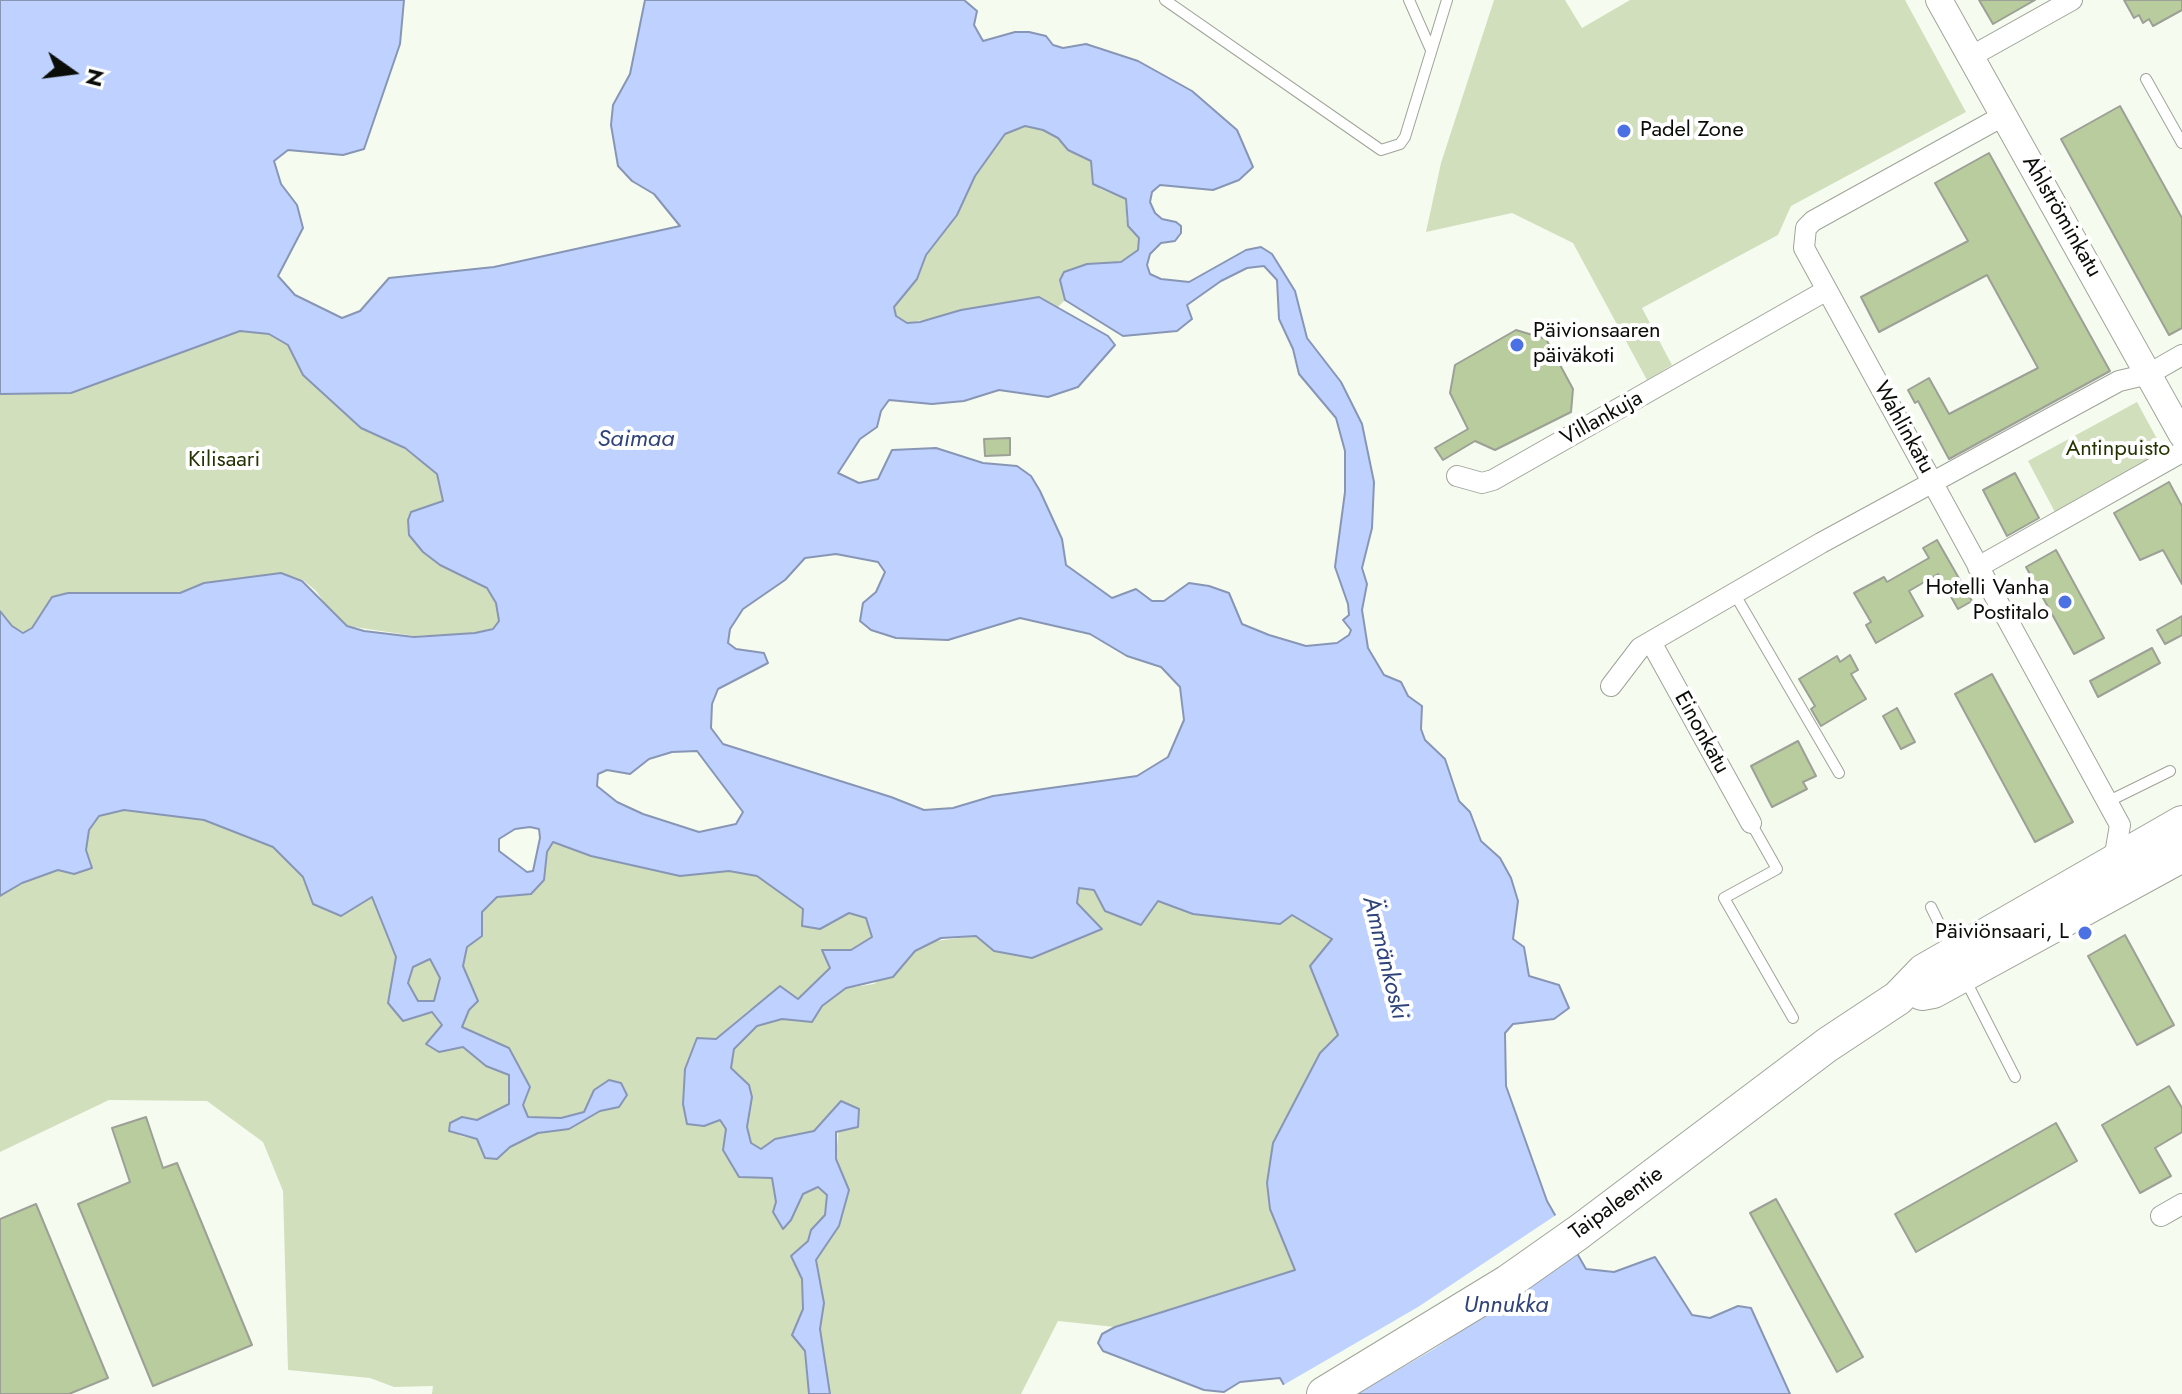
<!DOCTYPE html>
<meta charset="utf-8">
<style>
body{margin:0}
#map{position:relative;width:2182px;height:1394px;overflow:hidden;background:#f6fbf0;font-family:Jost,sans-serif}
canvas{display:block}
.north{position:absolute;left:32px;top:32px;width:80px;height:80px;-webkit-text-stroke:6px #fff;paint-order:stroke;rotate:104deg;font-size:22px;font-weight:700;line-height:32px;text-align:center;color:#0b0d09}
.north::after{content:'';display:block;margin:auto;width:28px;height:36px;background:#0b0d09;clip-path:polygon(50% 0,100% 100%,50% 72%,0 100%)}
</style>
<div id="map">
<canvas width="2182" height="1394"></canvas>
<div class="north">N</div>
</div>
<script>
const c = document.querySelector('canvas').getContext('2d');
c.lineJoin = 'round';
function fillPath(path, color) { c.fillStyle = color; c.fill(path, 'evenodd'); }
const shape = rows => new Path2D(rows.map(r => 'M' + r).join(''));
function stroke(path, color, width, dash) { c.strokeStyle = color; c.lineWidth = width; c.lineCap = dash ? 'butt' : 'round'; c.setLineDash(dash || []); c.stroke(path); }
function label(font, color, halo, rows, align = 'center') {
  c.font = font + ' Jost,sans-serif'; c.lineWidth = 8; c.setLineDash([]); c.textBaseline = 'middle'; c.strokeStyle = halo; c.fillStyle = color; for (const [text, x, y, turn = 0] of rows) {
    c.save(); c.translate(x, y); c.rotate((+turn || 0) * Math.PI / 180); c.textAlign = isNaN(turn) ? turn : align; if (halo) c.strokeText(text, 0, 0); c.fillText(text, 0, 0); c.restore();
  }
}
const green = shape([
 [1494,0,1565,0,1582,28,1630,0,1905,0,1966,112,1791,206,1778,235,1642,308,1672,365,1647,380,1573,243,1512,213,1426,232,1441,163],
 [1025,126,1043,130,1058,138,1068,150,1091,161,1100,189,1126,199,1129,208,1126,218,1139,238,1138,250,1121,262,1087,264,1064,272,1060,280,1065,300,1057,308,1039,297,907,323,896,316,894,307,917,279,926,255,957,215,975,176,1005,134],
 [251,329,270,333,288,345,312,379,437,474,443,500,412,512,408,520,467,577,487,587,496,603,500,621,493,628,475,633,415,636,347,626,333,615,316,591,303,580,281,573,204,583,180,593,69,592,52,597,32,628,24,632,12,626,0,610,0,394],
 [2137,402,2169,461,2059,520,2028,461],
 [124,810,204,820,273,847,303,877,313,904,353,906,372,897,396,957,388,1003,432,1012,442,1024,426,1044,439,1052,462,1046,486,1066,509,1075,509,1104,477,1120,462,1117,460,1136,477,1139,485,1157,538,1133,569,1129,600,1111,618,1107,594,1090,584,1112,561,1118,528,1117,523,1105,530,1087,462,1027,469,1010,478,1001,463,966,467,947,482,936,482,912,497,897,532,894,544,880,547,852,553,841,591,856,680,876,729,871,757,876,803,909,803,926,820,929,849,913,866,918,873,937,851,950,823,950,830,968,798,999,749,1010,715,1039,704,1126,720,1120,726,1129,723,1150,754,1175,772,1178,783,1228,791,1220,803,1194,818,1187,827,1195,825,1215,811,1230,808,1241,791,1256,802,1279,803,1309,792,1335,805,1351,809,1394,432,1394,433,1386,394,1387,370,1378,288,1370,283,1191,263,1142,207,1101,109,1100,0,1152,0,896,22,883,58,870,74,873,92,867,86,850,89,830,99,816],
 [1079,888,1158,901,1193,914,1279,924,1292,915,1332,939,1310,966,1338,1036,1320,1053,1273,1143,1267,1183,1270,1209,1296,1270,1115,1327,1058,1321,1021,1394,830,1394,820,1329,824,1303,816,1260,839,1226,848,1190,836,1158,841,1102,814,1131,775,1139,762,1150,751,1144,747,1127,752,1097,731,1068,734,1049,757,1026,782,1019,811,1022,822,1006,846,988,874,984,927,942,976,936,994,951,1102,929,1077,903],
 [430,959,440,978,434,1001,418,1001,408,983,413,967]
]);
const water = shape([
 [0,0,404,0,400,44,364,149,343,155,288,150,274,161,281,184,297,205,303,228,278,276,295,295,342,318,360,311,389,278,494,267,680,226,654,194,632,181,618,166,611,125,613,105,630,74,645,0,964,0,977,11,974,25,983,41,1015,32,1029,32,1046,36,1053,45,1063,48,1086,44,1138,61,1192,91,1237,130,1253,167,1239,180,1213,190,1160,185,1152,192,1150,202,1155,213,1162,219,1176,222,1181,226,1181,233,1175,241,1161,243,1150,254,1147,265,1150,274,1161,279,1189,282,1246,250,1261,247,1272,254,1295,291,1307,338,1341,382,1362,424,1374,482,1372,528,1362,568,1367,584,1362,610,1368,648,1384,675,1401,682,1408,696,1422,706,1421,729,1425,740,1445,759,1459,801,1470,812,1481,841,1500,858,1511,878,1518,901,1513,939,1524,947,1529,976,1559,985,1569,1008,1554,1019,1513,1024,1505,1033,1506,1086,1547,1201,1586,1269,1614,1272,1655,1257,1692,1315,1710,1318,1738,1306,1751,1308,1790,1394,1289,1394,1280,1378,1240,1382,1224,1392,1204,1390,1103,1351,1098,1343,1102,1334,1115,1327,1295,1270,1270,1209,1267,1183,1273,1143,1320,1053,1338,1035,1310,966,1332,939,1292,915,1280,924,1193,914,1158,901,1141,925,1105,911,1094,890,1079,888,1077,903,1102,929,1032,958,994,951,976,936,941,938,915,951,893,977,846,988,822,1006,812,1022,782,1019,757,1026,734,1049,731,1068,749,1085,752,1097,747,1127,751,1143,761,1149,775,1139,814,1131,841,1101,859,1109,858,1127,836,1132,836,1159,849,1190,839,1226,816,1260,824,1303,820,1329,830,1394,809,1394,805,1351,792,1335,803,1309,802,1279,791,1256,808,1241,811,1230,825,1215,827,1195,818,1187,803,1194,791,1220,783,1229,773,1212,776,1202,772,1178,739,1177,723,1150,726,1129,720,1120,704,1126,687,1124,683,1104,685,1069,697,1038,716,1039,780,986,798,999,830,968,822,950,851,950,872,937,866,918,849,913,820,929,802,926,803,909,757,876,729,871,680,876,591,856,553,842,547,852,544,880,531,894,497,897,482,912,482,936,467,947,463,966,478,1001,469,1010,462,1027,509,1048,530,1087,523,1105,528,1117,561,1118,584,1112,594,1090,609,1080,621,1083,627,1095,619,1107,600,1111,569,1129,538,1133,510,1147,497,1159,485,1158,477,1139,449,1131,450,1123,462,1117,477,1120,509,1104,509,1075,486,1066,463,1047,439,1052,426,1044,442,1025,432,1012,403,1021,388,1003,396,957,372,897,341,916,313,904,303,877,273,847,204,820,124,810,99,816,89,830,86,850,92,868,74,874,58,870,22,883,0,896,0,611,12,626,23,633,32,628,52,597,68,593,180,593,204,583,281,573,302,581,347,626,364,631,414,637,475,633,493,629,499,621,496,603,487,588,440,565,423,552,409,535,408,520,411,512,443,501,437,474,405,448,361,428,303,375,288,345,269,334,240,331,71,393,0,394,0,0],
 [1025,126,1043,130,1058,138,1068,150,1091,161,1093,184,1126,199,1128,226,1139,238,1138,250,1121,262,1087,264,1064,272,1060,280,1065,300,1123,336,1177,331,1192,319,1187,305,1221,281,1247,268,1264,266,1277,280,1279,319,1293,349,1299,374,1336,418,1345,451,1345,492,1335,567,1348,604,1349,615,1343,620,1351,630,1349,635,1337,643,1306,646,1269,635,1242,624,1229,593,1209,586,1189,583,1164,601,1152,601,1136,589,1112,598,1066,565,1062,539,1040,491,1031,476,1017,466,983,463,936,448,892,450,878,479,859,483,838,473,860,439,877,427,881,411,889,400,932,404,964,401,999,390,1048,397,1078,387,1115,345,1108,336,1039,297,961,310,920,322,907,323,896,316,894,307,917,279,926,255,957,215,975,176,1005,134,1025,126],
 [836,554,878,562,885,572,876,592,863,603,860,621,871,630,896,638,948,640,1020,618,1090,634,1127,656,1161,667,1180,687,1184,720,1168,757,1137,776,993,796,953,808,924,810,891,797,723,744,711,728,712,704,718,689,768,663,764,653,736,649,728,643,730,629,743,609,785,580,805,558,836,554],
 [697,751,743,812,736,824,699,832,643,814,617,802,597,786,598,774,607,770,630,774,649,759,672,752,697,751],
 [530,827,539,829,540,838,533,871,527,872,499,851,499,839,515,829,530,827],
 [430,959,440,978,434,1001,418,1001,408,983,413,967,430,959]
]);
const pier = shape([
 [1559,1213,1580,1252,1434,1349,1357,1394,1284,1394,1280,1387,1418,1307]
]);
const building = shape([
 [1979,0,2035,0,1993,24,1979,0],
 [2124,0,2182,0,2182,10,2153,26,2149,19,2143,23,2139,15,2134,18,2124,0],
 [2120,106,2182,218,2182,328,2169,335,2061,139,2120,106],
 [1989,153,2110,371,1949,459,1918,401,1915,403,1908,390,1929,378,1949,414,2038,368,1987,275,1879,332,1861,297,1968,241,1935,183,1989,153],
 [1516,330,1546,339,1573,389,1571,412,1495,450,1475,441,1443,460,1435,448,1468,429,1450,393,1455,365,1516,330],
 [1010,438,1010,455,985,456,984,439,1010,438],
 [2015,473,2039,518,2007,536,1983,490,2015,473],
 [2169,482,2182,506,2182,584,2163,550,2140,560,2114,513,2169,482],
 [1937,540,1972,601,1958,609,1938,574,1909,591,1923,616,1876,643,1866,625,1871,622,1854,593,1884,577,1887,582,1929,558,1923,548,1937,540],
 [2056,550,2104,638,2074,654,2026,567,2056,550],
 [2182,616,2182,635,2165,644,2157,630,2182,616],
 [2152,648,2160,663,2098,697,2090,681,2152,648],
 [1850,655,1858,670,1851,674,1866,699,1821,726,1811,709,1815,706,1799,679,1837,656,1840,662,1850,655],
 [1992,674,2073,822,2035,842,1955,694,1992,674],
 [1897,708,1915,742,1901,749,1883,716,1897,708],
 [1798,741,1816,776,1803,782,1807,789,1772,807,1751,766,1798,741],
 [2125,935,2174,1025,2137,1045,2088,956,2125,935],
 [2169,1086,2182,1108,2182,1132,2155,1148,2171,1176,2140,1193,2102,1125,2169,1086],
 [146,1117,163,1168,177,1163,252,1345,153,1386,78,1204,130,1182,112,1128,146,1117],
 [2056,1123,2077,1161,1916,1252,1895,1214,2056,1123],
 [1776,1199,1863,1357,1837,1372,1750,1213,1776,1199],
 [36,1204,108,1378,69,1394,0,1394,0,1219,36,1204]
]);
const service = shape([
 [1165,0,1381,150,1400,144,1405,137,1447,0],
 [1409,0,1431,50],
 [2146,79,2182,143],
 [1734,593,1839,773],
 [2107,802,2170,771],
 [1751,823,1777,869,1724,898,1793,1018],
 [1931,907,1952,950],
 [1965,979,2015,1077]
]);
const minor = shape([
 [1970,57,2072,0],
 [2003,116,1813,221,1806,228,1804,248,2120,825,2114,860],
 [1457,476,1482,483,1493,480,1827,290],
 [1978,567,2182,452],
 [1651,642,1751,823],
 [1611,686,1640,648,1821,543,2119,381,2149,374,2182,355],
 [2161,1216,2182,1204]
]);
const tertiary = shape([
 [1939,0,2182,435]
]);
const trunk = shape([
 [1922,993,1933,991,2182,855],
 [1324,1394,1508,1282,1579,1232,1827,1045,1898,998,1924,971,2182,823]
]);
const markers = [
 [1624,131,8,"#4b71e4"],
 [1517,345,8,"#4b71e4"],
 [2065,602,8,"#4b71e4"],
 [2085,933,8,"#4b71e4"]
];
const poiNames = [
 ["Padel Zone",1640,131],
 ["Päivionsaaren",1533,332],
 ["päiväkoti",1533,357],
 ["Hotelli Vanha",2049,589,"right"],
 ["Postitalo",2049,614,"right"],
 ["Päiviönsaari, L",2069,933,"right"]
];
const streetNames = [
 ["Ahlströminkatu",2061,217,60],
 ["Villankuja",1602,419,-29],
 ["Wahlinkatu",1903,428,61],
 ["Einonkatu",1701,733,61],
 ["Taipaleentie",1617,1204,-36]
];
const parkNames = [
 ["Antinpuisto",2118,450],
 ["Kilisaari",224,461]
];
const waterNames = [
 ["Saimaa",636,440],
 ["Ämmänkoski",1384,958,76],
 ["Unnukka",1506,1306]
];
fillPath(green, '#d1dfbd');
fillPath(water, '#bed1ff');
stroke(water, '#8896b5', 2);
fillPath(pier, '#f6fbf0');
fillPath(building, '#b9cc9d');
stroke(building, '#9ca096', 2);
stroke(service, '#9fa499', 12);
stroke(minor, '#9fa499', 22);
stroke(tertiary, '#9fa499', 28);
stroke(trunk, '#9fa499', 36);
stroke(service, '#fff', 10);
stroke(minor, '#fff', 20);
stroke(tertiary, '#fff', 26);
stroke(trunk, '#fff', 34);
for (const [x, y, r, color] of markers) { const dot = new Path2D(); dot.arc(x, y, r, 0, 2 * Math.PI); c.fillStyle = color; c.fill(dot); stroke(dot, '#fff', 3); }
label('22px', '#0b0d09', '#fff', poiNames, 'left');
label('22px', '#0b0d09', '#fff', streetNames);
label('22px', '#243300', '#fff', parkNames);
label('italic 24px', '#2f437a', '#fff', waterNames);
</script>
